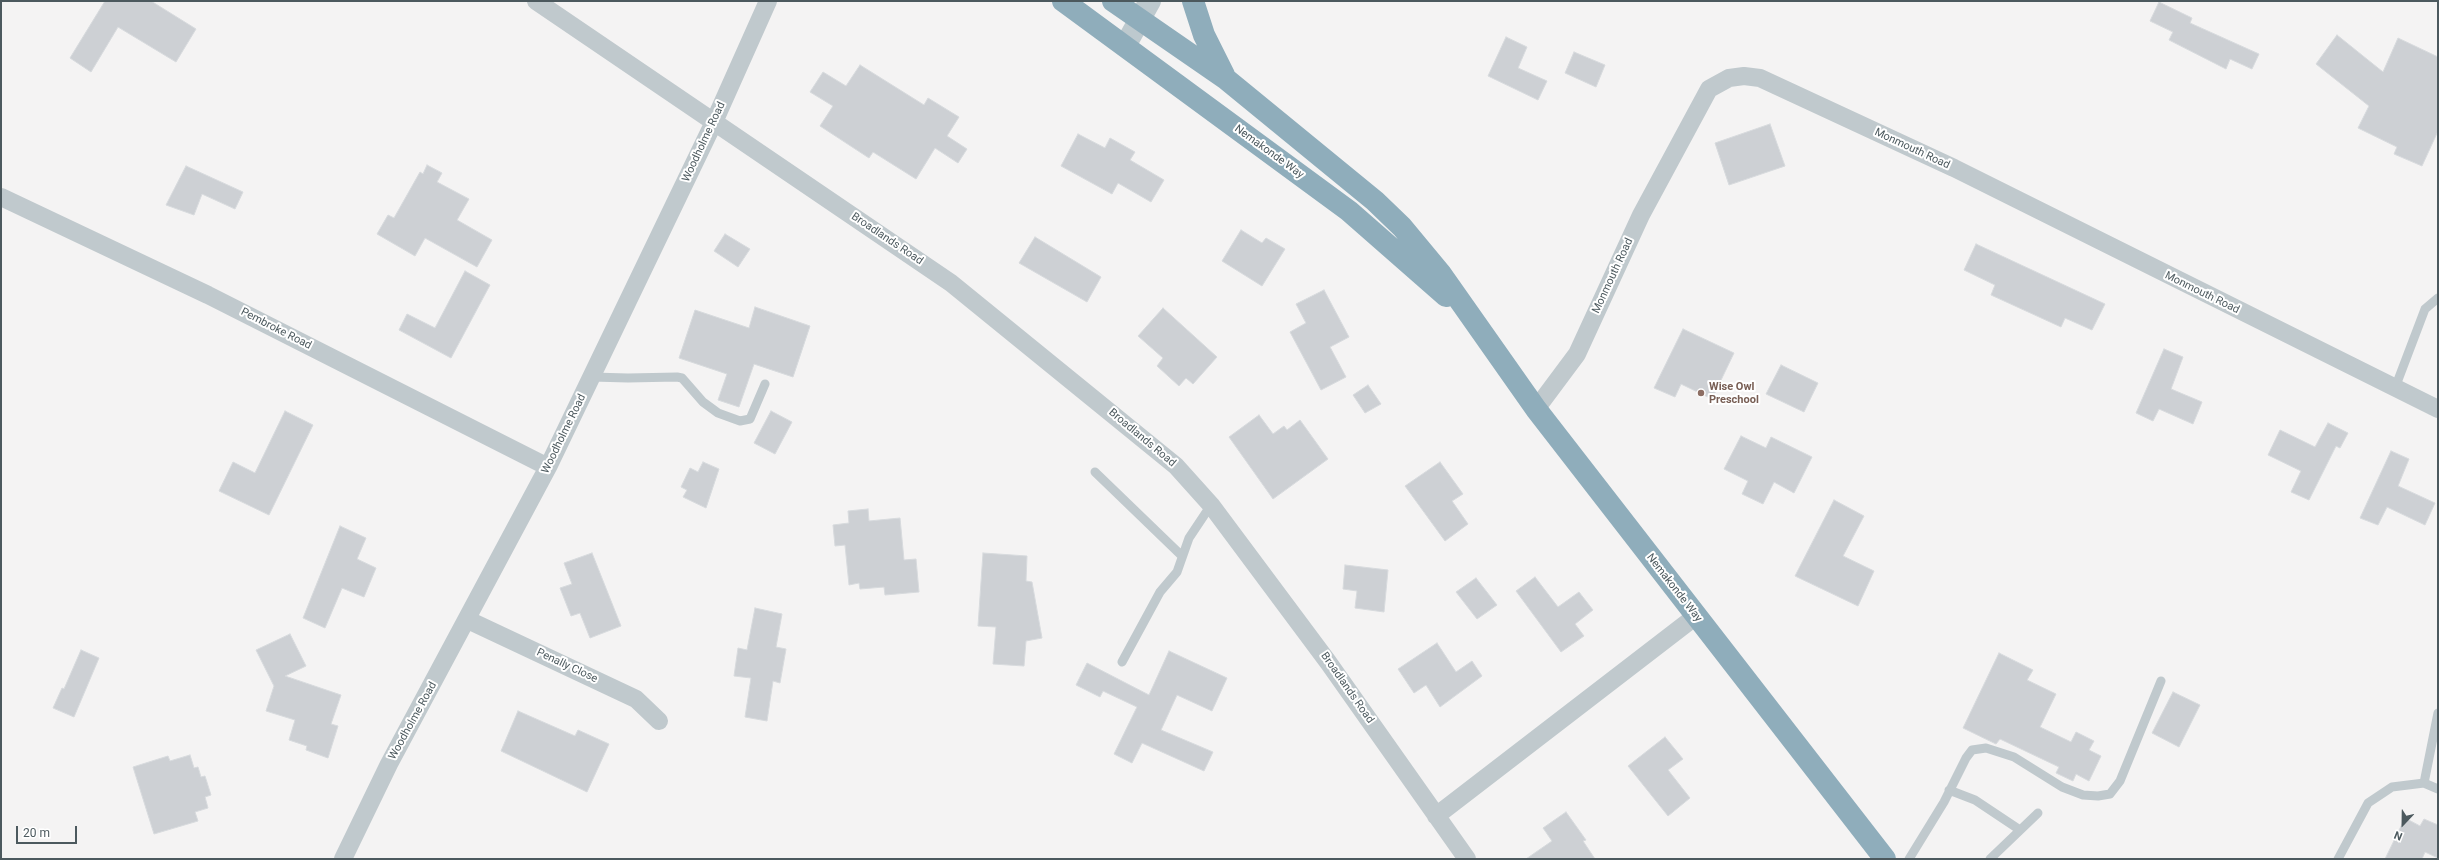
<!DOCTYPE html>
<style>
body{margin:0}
#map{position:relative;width:2439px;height:860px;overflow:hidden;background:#f4f3f3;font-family:Roboto,sans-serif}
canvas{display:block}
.frame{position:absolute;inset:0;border:2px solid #4c595e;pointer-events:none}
.north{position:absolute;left:2383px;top:804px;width:40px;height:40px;-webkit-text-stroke:3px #fff;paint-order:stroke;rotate:202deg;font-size:11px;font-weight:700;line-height:16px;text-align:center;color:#4c595e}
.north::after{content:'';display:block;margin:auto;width:14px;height:18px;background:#4c595e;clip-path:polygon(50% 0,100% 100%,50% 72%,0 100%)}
.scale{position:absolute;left:16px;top:826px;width:61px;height:18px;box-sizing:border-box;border:2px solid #4c595e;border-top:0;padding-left:5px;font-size:12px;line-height:14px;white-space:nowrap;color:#4c595e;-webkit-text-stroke:3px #fff;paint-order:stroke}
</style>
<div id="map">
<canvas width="2439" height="860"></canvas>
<div class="frame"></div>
<div class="north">N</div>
<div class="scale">20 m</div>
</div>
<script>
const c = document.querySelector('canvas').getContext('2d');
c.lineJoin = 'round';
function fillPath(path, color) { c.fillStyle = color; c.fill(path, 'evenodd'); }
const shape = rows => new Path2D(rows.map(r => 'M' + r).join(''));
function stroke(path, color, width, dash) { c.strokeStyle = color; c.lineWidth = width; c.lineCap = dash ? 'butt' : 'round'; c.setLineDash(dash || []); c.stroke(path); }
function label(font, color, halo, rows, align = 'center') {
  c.font = font + ' Roboto,sans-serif'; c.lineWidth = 4; c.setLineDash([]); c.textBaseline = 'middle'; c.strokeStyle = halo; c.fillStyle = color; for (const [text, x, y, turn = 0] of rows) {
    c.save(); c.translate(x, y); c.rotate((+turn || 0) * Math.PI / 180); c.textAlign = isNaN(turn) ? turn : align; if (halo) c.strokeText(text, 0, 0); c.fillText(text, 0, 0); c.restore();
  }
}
const building = shape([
 [105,1,151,1,196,29,176,62,118,27,91,72,70,58,105,1],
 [2159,2,2192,18,2190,23,2259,54,2252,69,2230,59,2226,69,2169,40,2173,32,2150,21,2159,2],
 [2337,35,2383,72,2398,38,2438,57,2438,131,2422,166,2394,154,2397,147,2358,128,2369,106,2316,64,2337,35],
 [1506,37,1527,47,1518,68,1547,81,1538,100,1488,76,1506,37],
 [1574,52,1605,65,1596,87,1565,73,1574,52],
 [860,65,924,105,928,98,959,117,947,136,967,149,958,163,935,148,916,179,873,152,869,158,820,126,833,106,810,92,823,72,846,86,860,65],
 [1770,124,1785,166,1729,185,1715,143,1770,124],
 [1078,134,1105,148,1110,138,1135,152,1130,160,1164,180,1151,202,1118,183,1112,194,1061,166,1078,134],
 [427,165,442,173,437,182,469,199,457,220,492,240,477,267,425,238,415,256,377,234,388,215,394,218,420,172,423,174,427,165],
 [186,166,243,192,235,209,202,194,194,215,166,205,186,166],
 [1241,230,1262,243,1266,238,1285,249,1262,286,1222,261,1241,230],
 [725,234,750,249,738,267,714,251,725,234],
 [1035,237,1101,277,1087,302,1019,263,1035,237],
 [1976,244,2105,304,2092,330,2065,318,2061,327,1991,295,1995,285,1964,270,1976,244],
 [465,271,490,285,451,358,399,330,407,314,435,328,465,271],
 [1324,290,1349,337,1330,347,1346,377,1321,390,1290,332,1306,323,1296,304,1324,290],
 [755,307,810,326,793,377,754,364,739,407,718,400,727,374,679,358,695,310,749,328,755,307],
 [1163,308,1217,357,1193,384,1186,378,1179,386,1157,366,1163,358,1138,336,1163,308],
 [1683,329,1734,353,1712,399,1681,384,1675,397,1654,388,1683,329],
 [2164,349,2183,357,2171,389,2202,402,2193,424,2159,409,2153,421,2136,413,2164,349],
 [1781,365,1818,383,1804,412,1766,394,1781,365],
 [1368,385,1381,404,1365,413,1353,395,1368,385],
 [285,411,313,425,269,515,219,491,233,462,255,473,285,411],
 [771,411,792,422,775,454,754,443,771,411],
 [1259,415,1273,434,1284,426,1287,430,1300,420,1328,459,1273,499,1229,437,1259,415],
 [2328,423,2348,433,2340,448,2336,446,2309,500,2291,492,2301,471,2268,455,2280,430,2315,447,2328,423],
 [1741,436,1766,448,1771,437,1812,457,1794,493,1774,482,1763,504,1742,494,1748,481,1724,469,1741,436],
 [2391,451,2409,459,2398,486,2435,503,2425,525,2387,507,2378,525,2360,518,2391,451],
 [703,462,719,469,706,508,683,497,687,490,681,487,690,468,698,472,703,462],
 [1440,462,1463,494,1452,501,1468,524,1445,541,1405,486,1440,462],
 [1834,500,1864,516,1843,556,1874,571,1858,606,1795,576,1834,500],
 [868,509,869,521,900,518,904,560,916,559,919,592,885,595,884,587,860,589,859,583,849,585,845,545,835,546,833,525,849,523,848,511,868,509],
 [340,526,366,538,357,559,376,568,364,597,342,588,325,628,303,618,340,526],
 [592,553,621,626,590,638,580,613,571,616,560,588,572,584,564,563,592,553],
 [983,553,1027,556,1026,581,1032,582,1042,638,1026,641,1024,666,993,664,996,627,978,626,983,553],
 [1345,565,1388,570,1384,612,1355,608,1357,591,1343,589,1345,565],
 [1535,577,1558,607,1579,592,1593,610,1575,624,1584,636,1561,652,1516,591,1535,577],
 [1476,578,1497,605,1477,619,1456,592,1476,578],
 [755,608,782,614,776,647,786,649,780,683,773,681,767,721,745,717,751,678,734,676,738,648,747,650,755,608],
 [290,634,306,666,285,676,341,695,331,724,338,726,328,758,306,750,307,746,289,740,295,720,266,711,274,686,256,650,290,634],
 [1437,643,1456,672,1472,661,1482,676,1440,707,1426,685,1414,693,1398,669,1437,643],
 [81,650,99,658,74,717,53,708,62,688,64,689,81,650],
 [1169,651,1227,678,1212,711,1177,695,1161,730,1213,752,1204,771,1142,743,1132,763,1114,754,1137,707,1103,691,1100,697,1076,685,1087,663,1149,695,1169,651],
 [1999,653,2033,670,2027,680,2056,694,2040,727,2071,742,2076,732,2094,741,2089,750,2101,756,2089,781,2076,774,2073,781,2056,773,2059,767,2000,739,1996,744,1963,728,1999,653],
 [2173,692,2200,705,2179,747,2152,733,2173,692],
 [518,711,575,736,578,730,609,744,587,792,501,751,518,711],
 [1665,737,1683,759,1668,770,1690,798,1668,816,1628,766,1665,737],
 [190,755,194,768,198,767,201,777,205,776,211,795,205,797,208,808,195,812,198,821,154,834,133,767,168,756,170,761,190,755],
 [1566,812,1586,840,1583,841,1595,859,1526,859,1552,841,1543,828,1566,812],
 [2405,818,2420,826,2424,819,2438,825,2438,858,2425,852,2422,859,2385,859,2405,818]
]);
const lane = shape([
 [592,377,628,378,677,377,682,378,703,402,718,413,740,421,750,419,765,384],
 [2395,388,2425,309,2438,298],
 [1095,472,1182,556],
 [1122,662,1160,592,1177,572,1189,538,1211,505],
 [2424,783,2438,713],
 [1949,790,1975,800,2020,830],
 [1909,859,1944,802,1966,758,1972,750,1986,748,2014,757,2062,787,2083,795,2098,796,2110,794,2120,781,2161,681],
 [1990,859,2038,813],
 [2338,859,2368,803,2392,787,2424,783,2438,789]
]);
const street = shape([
 [536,1,951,283,1176,466,1211,505,1328,662,1467,859],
 [1,197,208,295,548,467],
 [1536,409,1577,354,1641,215,1709,89,1729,78,1744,76,1760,78,1954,168,2438,409],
 [468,620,636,699,659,721],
 [1436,816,1696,616],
 [343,859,389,764,548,467,714,122,768,1]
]);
const secondary = shape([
 [1125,46,1150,1]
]);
const highway = shape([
 [1063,1,1349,211,1446,296],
 [1113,1,1226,79,1375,201,1402,227,1441,274,1536,409,1885,859],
 [1193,1,1204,35,1224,75]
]);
const markers = [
 [1701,393,4,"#8d6e63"]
];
const streetNames = [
 ["Woodholme Road",704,142,-65],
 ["Monmouth Road",1912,149,25],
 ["Nemakonde Way",1269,152,36],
 ["Broadlands Road",887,239,34],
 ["Monmouth Road",1613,276,-65],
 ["Monmouth Road",2202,293,26],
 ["Pembroke Road",276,329,27],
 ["Woodholme Road",564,434,-64],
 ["Broadlands Road",1142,438,40],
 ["Nemakonde Way",1674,588,52],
 ["Penally Close",567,666,25],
 ["Broadlands Road",1347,688,55],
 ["Woodholme Road",413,721,-61]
];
const educationNames = [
 ["Wise Owl",1709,387],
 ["Preschool",1709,400]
];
fillPath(building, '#cdd0d4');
stroke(building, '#d7dadd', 1);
stroke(lane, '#c0c9cd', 9);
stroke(street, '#c0c9cd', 18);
stroke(secondary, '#bdc9ce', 22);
stroke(highway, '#8fadbb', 22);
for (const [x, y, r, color] of markers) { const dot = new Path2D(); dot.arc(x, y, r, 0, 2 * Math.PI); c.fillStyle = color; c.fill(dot); stroke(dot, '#fff', 1.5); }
label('11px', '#4c595e', '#fff', streetNames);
label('bold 11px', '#785e54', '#fff', educationNames, 'left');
</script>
